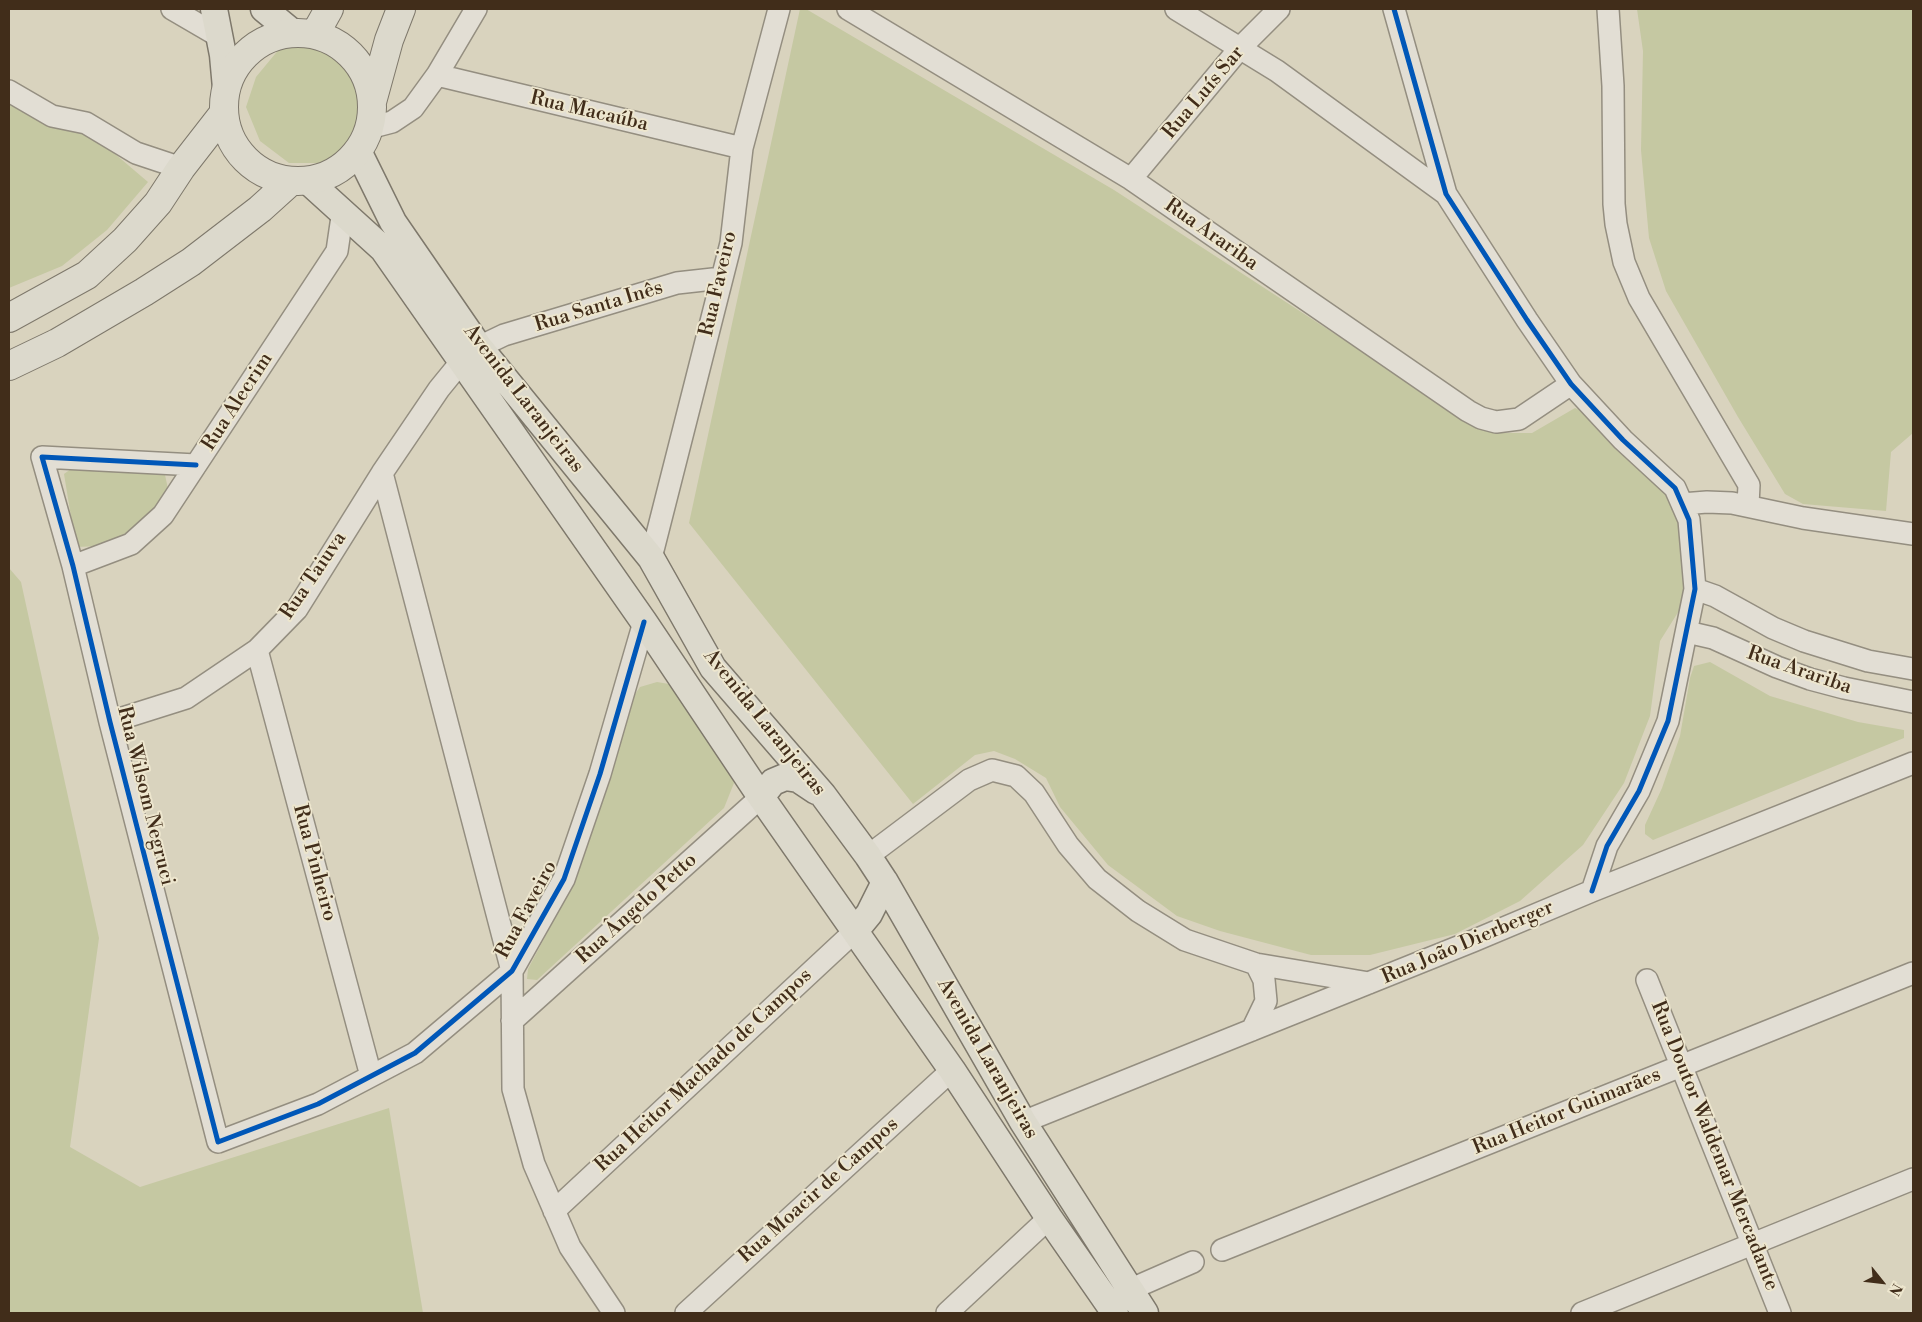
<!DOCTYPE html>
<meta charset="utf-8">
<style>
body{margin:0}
#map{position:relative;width:1922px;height:1322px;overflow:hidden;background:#d9d3be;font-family:"Libre Bodoni",serif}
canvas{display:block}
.frame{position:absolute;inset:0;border:10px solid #412d1a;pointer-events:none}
.north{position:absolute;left:1857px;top:1257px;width:50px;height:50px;-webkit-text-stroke:4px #ede6ce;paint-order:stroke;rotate:119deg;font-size:14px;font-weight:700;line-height:20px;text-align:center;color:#412d1a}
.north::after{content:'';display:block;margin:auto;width:18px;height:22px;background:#412d1a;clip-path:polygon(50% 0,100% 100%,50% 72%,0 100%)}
</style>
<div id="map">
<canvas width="1922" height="1322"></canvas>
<div class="frame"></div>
<div class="north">N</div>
</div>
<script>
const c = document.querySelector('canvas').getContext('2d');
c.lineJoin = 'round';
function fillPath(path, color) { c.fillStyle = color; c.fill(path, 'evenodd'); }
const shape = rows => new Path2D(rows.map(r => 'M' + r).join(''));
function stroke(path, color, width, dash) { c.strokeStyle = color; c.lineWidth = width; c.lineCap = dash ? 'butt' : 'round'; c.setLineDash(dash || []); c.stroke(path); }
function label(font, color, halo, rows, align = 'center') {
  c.font = font + ' "Libre Bodoni",serif'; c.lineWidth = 4; c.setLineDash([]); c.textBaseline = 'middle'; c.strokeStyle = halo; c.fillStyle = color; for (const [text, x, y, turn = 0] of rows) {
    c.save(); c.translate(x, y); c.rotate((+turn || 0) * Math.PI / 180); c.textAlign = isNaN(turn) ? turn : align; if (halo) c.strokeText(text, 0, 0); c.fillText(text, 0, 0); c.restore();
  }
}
const green = shape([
 [800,9,806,9,1114,190,1473,424,1493,433,1532,433,1575,408,1591,415,1663,484,1680,511,1687,598,1660,641,1650,716,1624,783,1583,845,1520,901,1455,934,1370,955,1311,955,1220,931,1177,916,1108,865,1060,807,1046,778,1015,759,994,751,975,755,913,804,689,523],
 [1637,9,1913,9,1913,433,1891,452,1886,511,1803,504,1785,494,1738,417,1666,291,1649,238,1641,150,1643,51],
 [306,47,340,56,358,85,360,119,352,142,327,163,289,163,260,141,246,107,256,77,280,48],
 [9,102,52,127,81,125,148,182,107,230,62,266,9,288],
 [75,466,164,470,168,489,158,509,132,530,101,546,76,547,64,474],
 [9,568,21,582,99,938,70,1147,140,1187,389,1108,423,1313,9,1313],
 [1710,662,1770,696,1858,722,1904,730,1904,738,1653,840,1645,834,1645,825,1662,788,1680,736,1690,678,1694,666],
 [657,682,675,685,728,765,734,783,724,808,537,980,527,979,528,969,574,882,603,800,631,700,640,687]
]);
const minor = shape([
 [172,9,220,37],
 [848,9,1131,179,1468,411,1481,418,1496,422,1519,419,1571,384],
 [1176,9,1277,71,1446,194],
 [1394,9,1446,194,1527,320,1571,384,1623,440,1675,488,1689,520,1695,589,1668,721,1639,791,1607,846,1592,891],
 [1608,9,1613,86,1614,204,1616,224,1624,262,1639,298,1749,485,1748,505],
 [437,75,742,148],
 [9,91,52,116,86,123,136,153,181,168],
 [369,128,392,122,413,108,437,75,476,9],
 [1131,179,1240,48,1279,9],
 [479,347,504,335,677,283,722,278],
 [196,465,42,457,73,566,110,722,218,1142,318,1104,415,1053,512,971,564,879,600,774,644,622],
 [382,473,512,971,513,1089,534,1164,570,1247,614,1313],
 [1682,504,1707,502,1732,503,1803,518,1913,534],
 [651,558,731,243,742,148,779,9],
 [73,566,131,544,163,515,337,251,343,210],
 [1695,589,1715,596,1773,628,1804,641,1868,661,1913,669],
 [1687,632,1713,638,1777,667,1810,679,1844,688,1913,702],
 [257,650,371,1076],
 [110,722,186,698,257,650,297,609,382,473,439,389,461,362],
 [868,856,969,780,992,770,1016,776,1034,793,1068,845,1097,879,1138,911,1185,940,1256,964,1369,983],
 [1647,980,1780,1313],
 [512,1021,761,797],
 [1252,1030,1266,1001,1264,980,1256,964],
 [1023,1122,1473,941,1592,891,1913,763],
 [554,1211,855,931],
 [1222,1250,1913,973],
 [1129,1290,1193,1262],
 [686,1313,952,1070],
 [947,1313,1049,1218],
 [1582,1313,1913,1179]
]);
const major = shape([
 [214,9,223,55,226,88],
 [264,9,292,32],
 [358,151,393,222,479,347,651,558,713,668,823,795,868,856,885,882,1023,1122,1145,1313],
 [308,181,383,249,644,622,761,797,952,1070,1049,1218,1115,1313],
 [761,797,773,782,785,777,798,779,816,791],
 [855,931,869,914,885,882]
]);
const highway = shape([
 '224 107a74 74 0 1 1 148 0a74 74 0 1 1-148 0Z',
 [315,34,329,9],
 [372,102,389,40,401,9],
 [9,318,87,275,125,240,158,203,181,168,223,114],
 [9,366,57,343,144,292,191,262,260,209,291,181]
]);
const cycleway = shape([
 [1394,9,1446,194,1527,320,1571,384,1623,440,1675,488,1689,520,1695,589,1668,721,1639,791,1607,846,1592,891],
 [196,465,42,457,73,566,110,722,218,1142,318,1104,415,1053,512,971,564,879,600,774,644,622]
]);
const streetNames = [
 ["Rua Luís Sar",1204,93,-50],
 ["Rua Macaúba",589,112,13],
 ["Rua Arariba",1211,235,35],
 ["Rua Faveiro",719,284,-77],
 ["Rua Santa Inês",599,307,-17],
 ["Avenida Laranjeiras",523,399,52],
 ["Rua Alecrim",238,402,-57],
 ["Rua Taiuva",314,576,-56],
 ["Rua Arariba",1799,671,19],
 ["Avenida Laranjeiras",764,723,51],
 ["Rua Wilsom Negruci",145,796,76],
 ["Rua Pinheiro",314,863,75],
 ["Rua Ângelo Petto",637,909,-42],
 ["Rua Faveiro",527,910,-62],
 ["Rua João Dierberger",1468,943,-23],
 ["Avenida Laranjeiras",987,1059,60],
 ["Rua Heitor Machado de Campos",704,1071,-43],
 ["Rua Heitor Guimarães",1567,1112,-22],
 ["Rua Doutor Waldemar Mercadante",1714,1146,68],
 ["Rua Moacir de Campos",819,1191,-42]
];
fillPath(green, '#c5c8a2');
stroke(minor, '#948e80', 24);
stroke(major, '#7e786b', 29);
stroke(highway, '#7e786b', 30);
stroke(minor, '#e2ded4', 21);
stroke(major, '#dcd9cc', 26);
stroke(highway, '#dcd9cc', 28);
stroke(cycleway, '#0057b8', 5);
label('20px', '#412d1a', '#ede6ce', streetNames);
</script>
